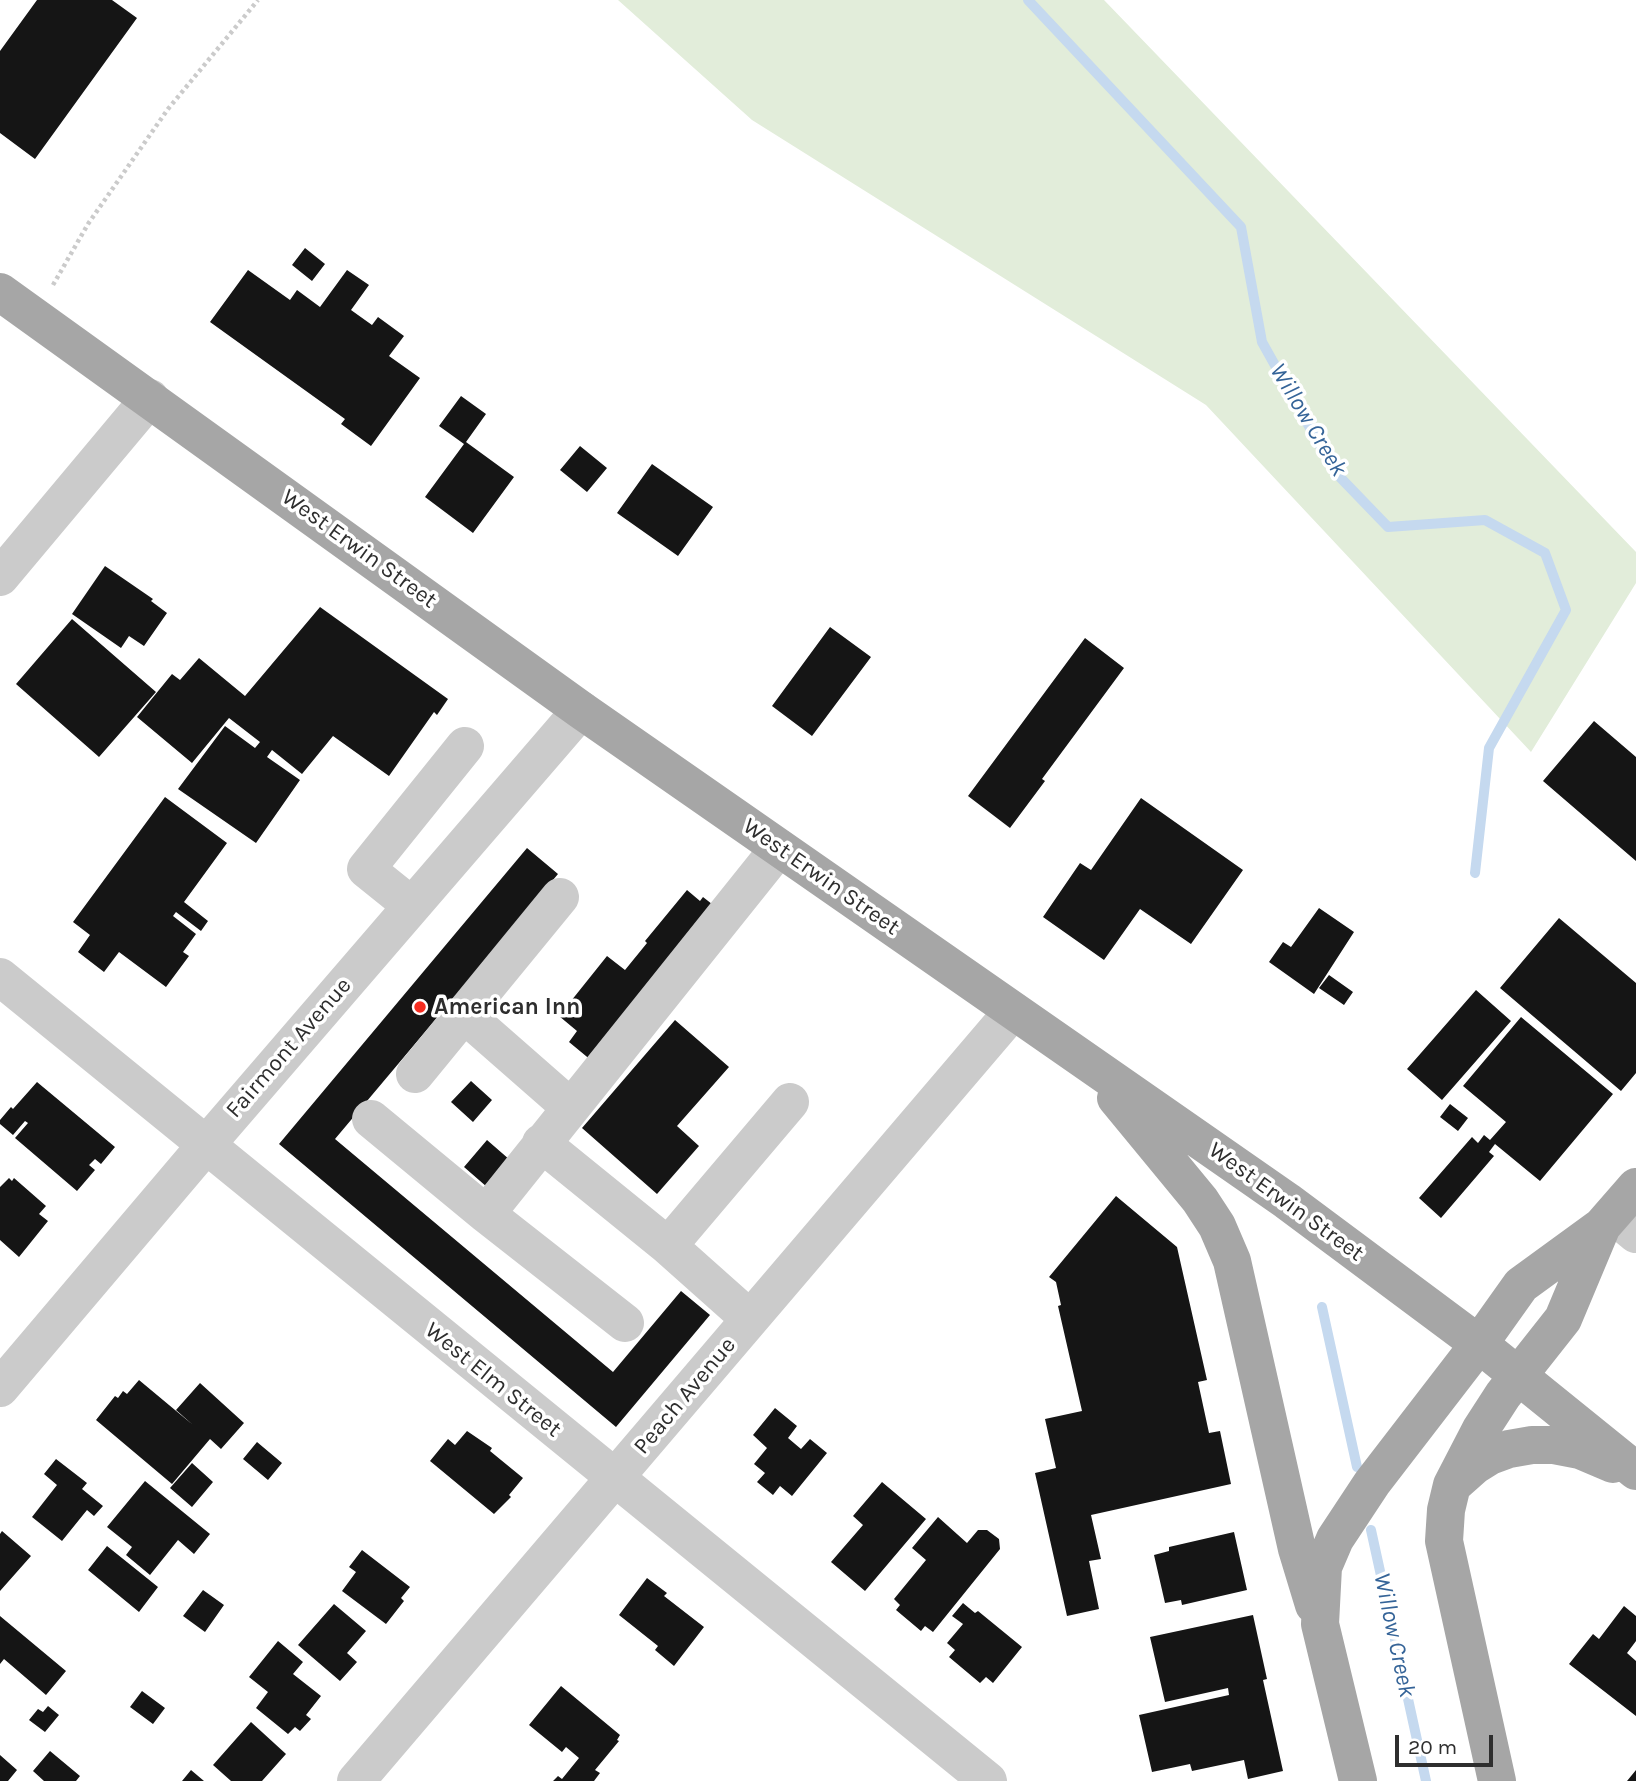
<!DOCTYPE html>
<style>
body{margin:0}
#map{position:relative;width:1636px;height:1781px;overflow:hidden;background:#fff;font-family:Karla,sans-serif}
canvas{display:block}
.scale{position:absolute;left:1395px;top:1735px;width:98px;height:32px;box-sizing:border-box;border:4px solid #2e2e2e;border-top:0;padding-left:9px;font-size:21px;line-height:24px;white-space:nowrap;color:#2e2e2e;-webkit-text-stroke:5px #fff;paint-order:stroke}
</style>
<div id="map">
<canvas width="1636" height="1781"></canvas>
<div class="scale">20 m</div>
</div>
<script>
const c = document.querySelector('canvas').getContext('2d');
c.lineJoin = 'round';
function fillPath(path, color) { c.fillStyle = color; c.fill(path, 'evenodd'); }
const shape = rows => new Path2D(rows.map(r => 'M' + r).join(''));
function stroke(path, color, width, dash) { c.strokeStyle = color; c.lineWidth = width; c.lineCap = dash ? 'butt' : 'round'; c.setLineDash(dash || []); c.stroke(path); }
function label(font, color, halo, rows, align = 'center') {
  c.font = font + ' Karla,sans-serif'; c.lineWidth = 7; c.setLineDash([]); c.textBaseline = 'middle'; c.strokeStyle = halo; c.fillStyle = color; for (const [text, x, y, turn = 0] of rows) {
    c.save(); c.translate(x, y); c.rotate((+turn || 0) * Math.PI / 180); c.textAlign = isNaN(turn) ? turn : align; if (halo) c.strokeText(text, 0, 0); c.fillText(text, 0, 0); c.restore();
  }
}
const green = shape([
 [618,0,1104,0,1636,552,1636,583,1531,752,1206,405,752,120]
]);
const stream = shape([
 [1028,0,1241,227,1262,342,1334,471,1388,527,1485,520,1545,553,1566,610,1489,748,1475,873],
 [1322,1307,1357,1467],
 [1371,1530,1426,1781]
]);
const building = shape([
 [37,0,112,0,137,18,35,159,0,133,0,51],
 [305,248,325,264,312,281,292,265],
 [248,270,290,300,297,290,320,307,347,270,369,285,351,310,372,325,378,317,404,336,389,356,420,378,371,446,341,424,345,419,210,322],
 [461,396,486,414,466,442,514,477,473,533,425,497,464,444,439,426],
 [580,446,607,468,587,492,560,470],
 [652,464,713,507,678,556,617,513],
 [105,566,153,599,151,601,167,613,144,646,129,636,121,648,72,614],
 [320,607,448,699,437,715,434,712,389,776,333,736,302,774,272,750,267,757,300,780,256,843,178,789,225,726,255,748,260,742,229,718,192,763,137,717,172,674,180,680,199,658,245,696],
 [72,619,156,692,99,757,16,684],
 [830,627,871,657,812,736,772,706],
 [1085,638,1124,668,1042,779,1045,781,1010,828,968,796],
 [1594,721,1636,757,1636,861,1543,781],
 [165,797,227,843,184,902,208,921,201,931,176,912,173,916,196,934,183,952,189,956,166,987,119,952,104,972,78,952,90,935,73,922],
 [1141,798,1243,870,1191,944,1140,909,1104,960,1043,917,1080,863,1091,870],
 [527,848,558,874,335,1139,613,1372,681,1291,710,1315,616,1427,279,1144],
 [687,890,700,901,703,897,717,908,592,1061,569,1042,577,1031,559,1016,607,956,625,970,647,943,645,941],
 [1319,908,1354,932,1314,994,1269,962,1283,942,1291,947],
 [1559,918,1636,983,1636,1073,1621,1091,1500,988],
 [1329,975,1353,992,1344,1005,1319,988],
 [1476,990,1511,1021,1442,1100,1407,1069],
 [1521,1017,1613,1094,1540,1181,1495,1144,1489,1152,1494,1156,1441,1218,1419,1198,1472,1137,1478,1143,1484,1135,1490,1140,1506,1122,1463,1086],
 [675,1020,729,1067,677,1126,699,1146,657,1194,582,1128],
 [471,1081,492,1100,473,1122,451,1102],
 [37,1082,115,1147,101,1164,95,1159,89,1165,95,1170,77,1191,15,1138,28,1123,25,1121,13,1135,0,1124,0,1120,11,1107,13,1109],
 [1450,1104,1468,1118,1458,1131,1440,1117],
 [487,1140,510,1160,487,1187,464,1167],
 [9,1178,12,1181,14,1178,46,1206,39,1214,48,1221,19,1257,0,1240,0,1187],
 [1116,1196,1177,1247,1207,1380,1198,1382,1209,1433,1220,1431,1231,1484,1091,1515,1101,1559,1089,1561,1099,1609,1067,1616,1035,1473,1056,1468,1045,1419,1082,1411,1058,1306,1061,1305,1056,1282,1049,1277],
 [139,1380,193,1425,176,1410,200,1383,244,1423,221,1449,210,1439,172,1484,96,1420,115,1396,118,1398,123,1391,127,1394],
 [775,1408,797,1426,788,1438,801,1449,810,1439,827,1453,792,1496,780,1486,773,1495,757,1482,765,1473,754,1464,767,1448,753,1435],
 [467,1431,492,1448,490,1451,523,1478,509,1495,511,1497,494,1514,430,1461,448,1439,455,1445],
 [257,1442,282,1463,268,1480,243,1459],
 [56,1459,87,1483,82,1489,103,1506,94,1516,87,1510,62,1541,32,1517,57,1485,44,1474],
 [192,1463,213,1482,192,1507,170,1488],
 [145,1481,210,1534,194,1554,178,1540,150,1575,126,1555,132,1547,107,1527],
 [882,1482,926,1519,865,1591,831,1562,863,1525,853,1516],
 [938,1517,967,1543,978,1530,987,1530,999,1539,1000,1549,933,1632,925,1626,921,1631,896,1610,900,1605,894,1599,926,1560,912,1548],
 [2,1531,31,1556,0,1591,0,1534],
 [1234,1532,1247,1590,1182,1605,1181,1600,1165,1603,1154,1555,1169,1551,1169,1547],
 [107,1546,158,1587,139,1612,88,1570],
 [362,1550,410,1587,401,1598,404,1601,386,1624,342,1591,356,1572,349,1567],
 [647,1578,667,1593,664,1596,704,1627,674,1666,655,1650,658,1646,619,1615],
 [203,1590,224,1605,205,1632,183,1616],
 [963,1603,975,1613,978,1611,1022,1647,993,1683,986,1677,980,1683,949,1657,955,1650,947,1643,963,1624,952,1616],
 [334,1604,366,1631,347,1653,357,1662,340,1681,298,1645],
 [1624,1606,1636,1616,1636,1641,1627,1653,1636,1661,1636,1716,1569,1664,1593,1634,1599,1639],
 [1253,1615,1267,1679,1263,1680,1283,1771,1248,1779,1244,1760,1192,1771,1190,1764,1152,1772,1139,1715,1229,1695,1228,1688,1165,1702,1150,1637],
 [0,1616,66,1671,46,1695,4,1659,0,1664],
 [278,1641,303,1662,293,1674,321,1696,306,1715,311,1719,300,1731,295,1727,288,1734,256,1708,268,1692,249,1677],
 [561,1686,620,1735,617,1740,619,1741,595,1770,600,1773,594,1781,553,1781,558,1776,562,1779,579,1758,566,1747,562,1752,529,1725],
 [142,1691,165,1708,153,1724,130,1707],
 [48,1706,59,1715,45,1732,29,1720,38,1709,43,1712],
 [251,1722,286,1754,262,1781,231,1781,213,1765],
 [50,1751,80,1776,76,1781,44,1781,33,1771],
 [0,1755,17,1770,8,1781,0,1781],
 [191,1770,204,1781,182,1781],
 [1636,1770,1636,1781,1627,1781]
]);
const path = shape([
 [53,285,88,224,168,109,258,0]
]);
const minor = shape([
 [0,577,150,398],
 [412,906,366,869,465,746],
 [0,977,988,1781],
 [465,1015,570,1107],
 [415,1074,560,897],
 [371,1119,486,1214,625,1323],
 [541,1143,668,1246,790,1102],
 [486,1214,779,848],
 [1613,1215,1636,1234],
 [668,1246,750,1319],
 [0,1388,206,1145,581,710],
 [356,1781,1013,1011]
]);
const major = shape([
 [0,292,581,710,1287,1201,1479,1344,1636,1471],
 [1116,1098,1200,1200,1217,1226,1232,1261,1297,1549,1314,1605],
 [1456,1482,1474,1466,1490,1456,1509,1449,1532,1445,1554,1445,1580,1450,1613,1464],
 [1358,1781,1320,1624,1323,1567,1335,1539,1372,1483,1479,1344,1521,1285,1602,1226,1636,1187],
 [1497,1781,1444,1541,1446,1510,1452,1485,1481,1429,1503,1395,1563,1319,1602,1226]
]);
const markers = [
 [420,1007,7,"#f52c20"]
];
const streetNames = [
 ["West Erwin Street",359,549,36],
 ["West Erwin Street",821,877,35],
 ["Fairmont Avenue",289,1048,-49],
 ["West Erwin Street",1286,1202,36],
 ["West Elm Street",493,1380,39],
 ["Peach Avenue",685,1396,-50]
];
const poiNames = [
 ["American Inn",434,1007]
];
const waterNames = [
 ["Willow Creek",1308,420,59],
 ["Willow Creek",1394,1635,78]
];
fillPath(green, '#e2edda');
stroke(stream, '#c5d9ef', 10);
fillPath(building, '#151515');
stroke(path, '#cbcbcb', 4.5, [3.5, 3.5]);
stroke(minor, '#cbcbcb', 38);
stroke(major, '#a6a6a6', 38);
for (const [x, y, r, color] of markers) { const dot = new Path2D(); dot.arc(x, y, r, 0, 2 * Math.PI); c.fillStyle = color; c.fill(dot); stroke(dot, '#fff', 2.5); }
label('23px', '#2e2e2e', '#fff', streetNames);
label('bold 23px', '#2e2e2e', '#fff', poiNames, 'left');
label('italic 24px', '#356498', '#fff', waterNames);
</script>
